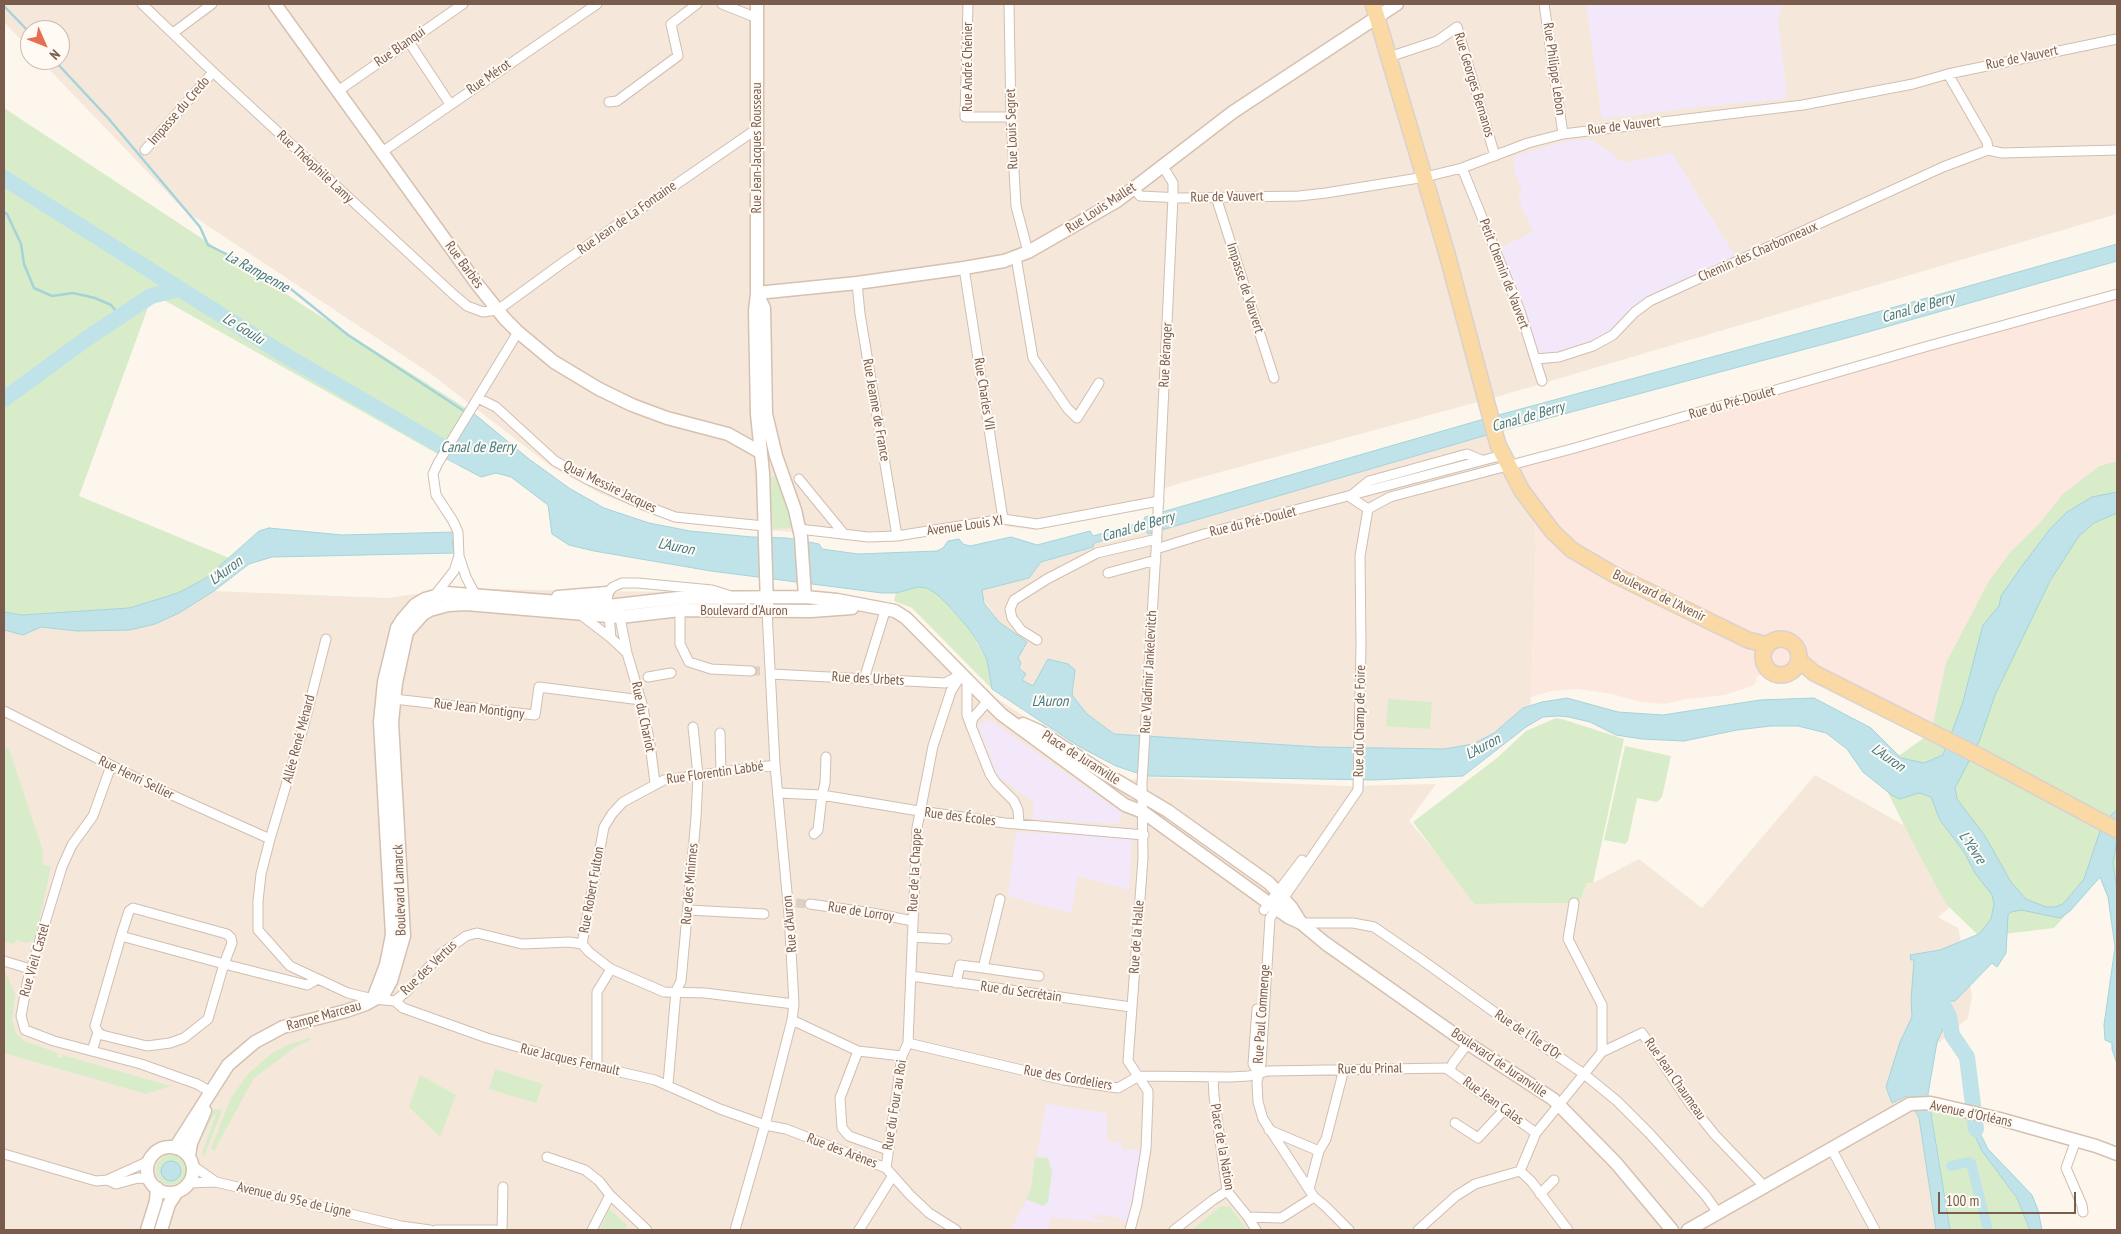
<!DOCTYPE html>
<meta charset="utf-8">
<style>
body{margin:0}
#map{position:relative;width:2121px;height:1234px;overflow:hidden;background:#fdf6ec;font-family:"PT Sans Narrow",sans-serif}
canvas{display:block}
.frame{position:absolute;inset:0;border:5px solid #7a5c4d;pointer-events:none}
.north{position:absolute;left:20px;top:20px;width:50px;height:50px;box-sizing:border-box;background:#fffaf3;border:1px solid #cabbb1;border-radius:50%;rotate:134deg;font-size:14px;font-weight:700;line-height:20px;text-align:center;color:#7a5c4d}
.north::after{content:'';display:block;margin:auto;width:18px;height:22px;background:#e76f51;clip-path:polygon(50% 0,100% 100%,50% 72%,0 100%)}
.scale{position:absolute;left:1938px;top:1192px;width:138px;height:22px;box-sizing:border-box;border:2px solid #7a5c4d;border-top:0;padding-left:6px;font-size:15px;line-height:18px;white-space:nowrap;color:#7a5c4d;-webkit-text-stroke:4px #fffaf3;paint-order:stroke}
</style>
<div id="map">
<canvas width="2121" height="1234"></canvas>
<div class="frame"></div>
<div class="north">N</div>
<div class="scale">100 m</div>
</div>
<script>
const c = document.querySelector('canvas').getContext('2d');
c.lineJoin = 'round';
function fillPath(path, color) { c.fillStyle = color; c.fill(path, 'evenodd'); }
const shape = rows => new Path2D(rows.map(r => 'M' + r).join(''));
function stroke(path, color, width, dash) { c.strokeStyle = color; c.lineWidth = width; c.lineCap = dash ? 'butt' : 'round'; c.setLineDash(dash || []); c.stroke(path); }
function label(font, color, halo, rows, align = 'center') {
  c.font = font + ' "PT Sans Narrow",sans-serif'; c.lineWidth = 4; c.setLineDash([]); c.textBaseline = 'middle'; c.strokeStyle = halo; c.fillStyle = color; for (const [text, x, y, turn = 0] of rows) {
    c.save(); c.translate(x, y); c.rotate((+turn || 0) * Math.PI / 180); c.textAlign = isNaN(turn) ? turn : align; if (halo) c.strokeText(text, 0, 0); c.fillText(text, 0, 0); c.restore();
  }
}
const residential = shape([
 [4,4,2117,4,2117,214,1503,395,1184,482,1162,489,1161,504,1035,530,1003,526,899,540,738,528,676,522,601,494,553,468,431,374,184,210,40,60,60,60,60,30,30,30,30,49,4,22],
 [1497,432,1535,510,1536,547,1531,697,1530,706,1523,708,1494,733,1473,744,1444,749,1319,747,1114,734,1087,714,1072,695,1074,688,1068,664,1048,659,1033,687,1022,680,1026,674,1019,667,1010,630,999,622,982,597,982,590,1029,578,1041,562,1092,547,1093,543,1145,528,1148,534],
 [457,588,575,591,834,593,907,610,984,690,1045,730,1131,780,1143,777,1346,786,1436,784,1409,821,1443,861,1474,904,1579,903,1587,883,1593,883,1639,859,1702,908,1815,775,1960,857,1976,886,1938,917,1958,928,1972,995,1968,1018,1887,1087,1892,1103,1907,1096,1919,1119,1936,1230,4,1230,4,630,23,635,41,627,77,631,179,613,214,591,387,598]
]);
const commercial = shape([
 [2117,292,2117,461,2099,466,2011,551,1931,733,1815,674,1793,670,1782,674,1769,670,1756,677,1757,681,1752,686,1725,695,1687,699,1664,704,1641,702,1612,694,1578,689,1552,691,1531,697,1536,547,1535,510,1508,465]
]);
const education = shape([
 [1586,4,1783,4,1778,18,1787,94,1784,95,1787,99,1707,106,1602,119],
 [1589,139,1614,154,1617,160,1629,162,1672,153,1737,259,1673,288,1604,339,1546,357,1535,351,1498,249,1533,232,1518,198,1522,191,1514,170,1515,156,1565,141],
 [990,720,1121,812,1120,824,1032,819,1034,803,997,775,978,725],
 [1016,832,1132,838,1129,890,1078,876,1071,913,1008,896],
 [1046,1104,1107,1113,1107,1141,1122,1142,1121,1149,1141,1150,1135,1191,1128,1222,1120,1221,1121,1218,1094,1214,1094,1219,1104,1220,1103,1222,1051,1218,1048,1228,1052,1230,1011,1230,1031,1189]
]);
const green = shape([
 [4,108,306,307,472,412,443,457,153,294,79,496,229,558,206,578,178,593,129,608,22,615,4,612],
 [2117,461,2117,891,2113,863,2054,928,1980,937,1946,904,1912,841,1877,771,1931,733,1946,663,1989,581,2011,551,2038,525,2063,494,2099,466],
 [776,476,779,481,794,528,773,529,769,484,771,477],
 [918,587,926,588,938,594,969,629,987,660,992,689,912,608,894,601,896,593],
 [1388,699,1432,702,1430,729,1386,726],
 [1556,718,1565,720,1624,739,1593,883,1587,883,1579,903,1474,904,1413,822,1497,758,1526,731],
 [4,746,9,749,43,851,42,860,44,865,51,867,35,939,27,943,17,940,13,944,4,941],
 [1625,746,1671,756,1662,797,1657,802,1637,798,1628,841,1625,844,1604,840],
 [5,971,15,994,12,1020,16,1033,24,1041,58,1053,57,1057,62,1058,63,1055,171,1086,146,1094,4,1053],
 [309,1038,310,1040,294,1048,254,1078,214,1151,211,1148,231,1098,248,1074,272,1053,290,1044],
 [495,1069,543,1084,536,1103,489,1089],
 [420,1075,456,1095,440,1137,409,1107],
 [1931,1108,1967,1118,1982,1151,2017,1198,2030,1230,1950,1230],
 [215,1109,222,1110,204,1157,202,1153,216,1114,213,1116,198,1146,195,1143,210,1113],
 '156 1170a15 15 0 1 1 30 0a15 15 0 1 1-30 0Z',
 [1035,1157,1048,1158,1052,1172,1048,1202,1043,1206,1026,1199,1031,1189],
 [1221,1206,1230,1207,1247,1230,1192,1230],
 [609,1209,627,1225,625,1230,600,1230]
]);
const water = shape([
 [2117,244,2117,261,1854,336,1497,432,1148,534,1145,528,1094,543,1093,547,1041,562,1029,578,982,590,984,603,999,622,1027,642,1018,658,1021,663,1019,667,1020,669,1026,674,1022,680,1033,686,1048,659,1068,664,1075,670,1072,695,1087,714,1114,734,1319,747,1444,749,1473,744,1494,733,1523,708,1542,702,1567,698,1618,712,1663,715,1760,700,1814,698,1871,728,1901,758,1924,763,1943,755,1962,705,1983,625,1999,606,2001,596,2022,566,2050,529,2067,512,2092,497,2117,492,2117,513,2094,523,2079,536,2050,581,1995,695,1979,742,1955,788,1957,799,1985,836,2011,882,2026,899,2046,907,2055,907,2063,904,2084,879,2103,822,2117,810,2117,841,2113,863,2117,891,2117,1064,2112,1049,2112,1043,2105,1040,2104,1025,2115,947,2108,897,2100,877,2070,911,2060,918,2021,910,2011,912,2008,915,2006,953,1997,967,1992,963,1991,964,1955,1001,1948,1001,1949,1016,1937,1042,1928,1094,1950,1230,1936,1230,1919,1118,1907,1096,1892,1103,1886,1087,1900,1042,1912,1017,1911,1000,1914,960,1911,960,1910,955,1940,950,1979,934,1991,919,1994,904,1992,895,1975,873,1964,852,1940,820,1931,797,1919,793,1900,799,1893,796,1863,772,1847,749,1826,733,1798,726,1771,726,1737,730,1684,741,1642,739,1616,735,1590,722,1569,717,1558,716,1543,717,1526,727,1463,776,1373,780,1146,776,1116,766,1078,746,992,689,987,660,979,644,969,629,949,606,938,595,927,588,918,587,896,593,882,593,711,571,594,551,569,545,552,534,548,505,511,477,496,473,481,477,443,457,472,412,529,459,569,488,604,508,649,523,690,531,752,537,787,538,819,544,822,549,858,554,937,551,943,548,948,541,959,539,963,544,970,546,1011,537,1037,545,1090,531,1093,536,1143,522,1145,517,1484,419,1870,314,2117,244],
 [269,528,342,535,456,532,452,542,455,553,272,557,249,564,214,591,179,613,155,624,130,630,77,631,41,627,23,635,4,630,4,612,22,615,129,608,178,593,206,578,259,531,269,528],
 [1967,1118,1979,1122,1980,1133,1988,1149,2032,1195,2038,1210,2042,1230,2030,1230,2017,1198,1982,1151,1967,1118],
 '161 1171a10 10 0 1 1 20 0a10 10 0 1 1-20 0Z'
]);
const stream = shape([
 [4,6,30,33],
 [54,60,108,118,200,227,208,245,281,281,348,335,467,413],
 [4,212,7,214,21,244,24,264,34,288,52,296,73,293,95,298,111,305,120,316]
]);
const canal = shape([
 [1951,1166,1968,1162,1971,1163,1988,1230]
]);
const river = shape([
 [4,178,283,354,460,457],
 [4,399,89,337,151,296,179,289],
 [1939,998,1949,1016,1952,1035,1967,1057,1976,1129]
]);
const streetTunnel = shape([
 [751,671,763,671],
 [796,903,810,904]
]);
const street = shape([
 [142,4,213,72,453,294,467,306,483,312,497,310,506,304,565,261,758,128],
 [722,4,757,18],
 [968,4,965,117,1011,117],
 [1009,4,1011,117,1016,206,1028,252],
 [1544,4,1563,134],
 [173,33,212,4],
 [409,42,450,104],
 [1389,57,1437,41,1457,27,1495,156],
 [338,91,463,4],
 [609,102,617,101,678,56,671,24,697,4],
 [145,150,213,72],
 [1988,150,2002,153,2117,150],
 [382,152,597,4],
 [1462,168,1520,311,1542,381],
 [1134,188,1140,196,1182,198,1299,196,1326,193,1425,177,1462,168,1528,143,1563,134,1803,105,1913,84,1948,74,2117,39],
 [1216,197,1274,378],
 [1016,257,1033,358,1067,408,1077,418,1099,383],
 [964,268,1003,519],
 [857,283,860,314,897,536],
 [1535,359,1559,357,1593,346,1613,335,1635,312,1650,301,1943,167,1988,150,1987,142,1948,74],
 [478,398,496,407,555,461,589,480,641,504,675,517,764,526],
 [799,479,844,534],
 [1352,495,1369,481,1467,454,1481,460],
 [1350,497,1368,509],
 [1368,509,1390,497,1575,448,1921,348,2117,294],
 [799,529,868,537,897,536,1003,519,1037,524,1159,501],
 [1156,549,1204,534,1503,455],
 [1108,573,1156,560],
 [435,595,454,571,459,556],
 [476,596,466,577,459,556,458,532,453,521,436,495,433,474,438,463,518,332],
 [680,610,680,644,689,662,711,669,751,671],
 [619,613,627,653,642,704,650,744,655,783],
 [581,615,611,638],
 [326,639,304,725,270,839,261,874,258,901,258,930,290,966,348,993,373,999,395,1001,403,1008,487,1038,550,1056,655,1080,720,1109,765,1125,786,1129,886,1168,910,1195,929,1213,956,1230],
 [1037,640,1021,630,1012,618,1010,609,1014,600,1047,579,1097,553,1157,539],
 [627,653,611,638,607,593,613,587,622,583,638,583,712,590,728,595],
 [771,674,945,683,962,674],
 [648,677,671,673],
 [864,679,886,608],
 [967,680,967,715,971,726],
 [394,699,535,715,539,687,641,700],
 [988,701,973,718,971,726,990,774,996,783,1014,801,1018,810,1019,824],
 [4,711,154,787,270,839],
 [720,733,721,772],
 [775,765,664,780,623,802,612,814,604,827,582,944,589,952,611,969,664,992,705,993,794,1004],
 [111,766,93,816,72,845,62,867,28,979,21,1016,25,1030,54,1041,141,1064,197,1084,211,1092],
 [778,793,822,795,913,810,1005,823,1144,835],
 [814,834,818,830,822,795,825,783,826,757],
 [1574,903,1568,939,1602,1005,1602,1052],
 [810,904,872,913,913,921],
 [688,910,764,914],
 [1264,910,1302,860],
 [1301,923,1353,923,1374,927,1422,960,1508,1022,1584,1074,1617,1101,1649,1133,1706,1196,1718,1213],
 [121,936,224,964,208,1019,184,1038,170,1043,147,1046,102,1035,98,1032,95,1026,121,936,129,911,133,908,227,934,231,938,232,943,224,964,307,985,318,979],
 [912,937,947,939],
 [4,961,30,969],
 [983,968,1039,976],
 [911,976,1131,1007],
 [956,983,960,965,983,968,1000,899],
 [395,1001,406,992,441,954,466,936,477,933,522,944,569,942,582,944],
 [1257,1009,1253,1064,1258,1073],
 [792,1020,858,1051,902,1056],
 [908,1043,1064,1080,1118,1088,1139,1076,1230,1077,1249,1076,1268,1071,1446,1068,1536,1133],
 [92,1051,98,1032],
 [858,1051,840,1098,842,1128,849,1136,888,1150],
 [597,1067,597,992,611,969],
 [1450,1069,1453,1063,1468,1043],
 [1213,1077,1214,1096,1227,1191,1248,1217,1256,1230],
 [668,1084,676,991,681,981,696,818,698,775,693,727],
 [1455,1123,1478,1138,1505,1109],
 [1269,1130,1319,1151],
 [2076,1140,2066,1168,2082,1205,2083,1212],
 [1831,1148,1875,1230],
 [4,1154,96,1181,107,1180,116,1184,138,1178,149,1179],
 [547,1157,585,1170,599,1181,610,1195,647,1230],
 [193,1166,216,1182],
 [886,1168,902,1056,908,1043,917,828,933,746,951,691,962,674],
 [1520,1171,1531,1181,1568,1230],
 [107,1180,149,1161],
 [188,1183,216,1182,401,1226,430,1230],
 [1309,1189,1319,1151,1326,1139,1344,1069],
 [1540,1194,1554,1180],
 [1248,1217,1281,1218,1314,1197],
 [436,1230,495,1230],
 [502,1230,503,1187],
 [592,1230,610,1195],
 [735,1230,765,1125,792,1020,794,1004,789,914,775,765,767,611],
 [859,1230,892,1177],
 [1130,1230,1137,1204,1146,1149,1148,1098,1148,1091,1128,1061,1143,858,1142,783,1157,534,1173,197,1173,183,1162,165],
 [1174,1230,1213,1200,1227,1191],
 [1349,1230,1325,1206,1314,1197,1263,1119,1258,1102,1257,1082,1261,1064,1270,918,1358,790,1361,645,1360,556,1368,509],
 [1418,1230,1456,1196,1475,1184,1520,1171,1536,1133,1602,1052,1642,1033,1691,1105,1715,1135,1764,1186]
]);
const secondary = shape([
 [275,4,477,284,505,319,518,332,554,362,599,389,632,405,667,418,728,434,760,452],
 [757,4,757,293,755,311,757,414,763,473,767,606],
 [757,293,857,283,964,268,1004,261,1028,252,1117,201,1233,112,1397,4],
 [757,294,764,308,766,414,776,456,795,510,801,537,805,597],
 [558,597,607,593],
 [1023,724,1039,731,1099,770,1168,811,1269,883,1291,907,1301,923,1325,943,1461,1039,1553,1099,1616,1163,1672,1230],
 [373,999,386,965,392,935,380,722,384,682,397,628,402,620,415,605,425,599,446,593,608,606,678,598,805,597,837,600,895,611,906,618,1001,714,1125,805,1143,812,1288,917,1301,923],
 '147 1170a23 23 0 1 1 46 0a23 23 0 1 1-46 0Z',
 [175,1148,228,1065,255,1042,283,1027,346,1011,366,1004,384,994,391,981,404,936,392,722,396,683,407,632,423,614,430,610,448,605,466,604,620,617,680,610,811,611,852,608],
 [189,1156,191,1143,205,1111],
 [147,1230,156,1201,157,1188],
 [161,1230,169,1204,177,1192],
 [1688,1230,1910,1104,1931,1103,2000,1119,2096,1146,2117,1154]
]);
const primary = shape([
 [1373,4,1447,254,1498,445,1522,491,1553,532,1572,550,1613,574,1748,640,1768,645],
 '1763 657a18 18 0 1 1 36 0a18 18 0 1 1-36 0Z',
 [1799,660,1814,673,1981,757,2117,830]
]);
const streetNames = [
 ["Rue Blanqui",400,47,-35],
 ["Rue de Vauvert",2022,58,-12],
 ["Rue André Chénier",968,67,-90],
 ["Rue Philippe Lebon",1554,69,82],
 ["Rue Mérot",489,77,-35],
 ["Rue Georges Bernanos",1474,85,73],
 ["Impasse du Credo",179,111,-49],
 ["Rue de Vauvert",1624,126,-7],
 ["Rue Louis Segret",1012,129,-92],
 ["Rue Jean-Jacques Rousseau",757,148,-90],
 ["Rue Théophile Lamy",315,167,43],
 ["Rue de Vauvert",1227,197,-1],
 ["Rue Louis Mallet",1101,208,-33],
 ["Rue Jean de La Fontaine",627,218,-35],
 ["Chemin des Charbonneaux",1758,252,-24],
 ["Rue Barbès",464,265,54],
 ["Petit Chemin de Vauvert",1504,274,69],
 ["Impasse de Vauvert",1245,288,72],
 ["Rue Béranger",1166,355,-87],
 ["Rue Charles VII",984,394,81],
 ["Rue du Pré-Doulet",1732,403,-16],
 ["Rue Jeanne de France",876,410,80],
 ["Quai Messire Jacques",610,487,26],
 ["Rue du Pré-Doulet",1253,522,-14],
 ["Avenue Louis XI",965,526,-8],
 ["Boulevard de l'Avenir",1659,596,26],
 ["Boulevard d'Auron",744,611],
 ["Rue Vladimir Jankelevitch",1149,672,-87],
 ["Rue des Urbets",868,679,3],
 ["Rue Jean Montigny",479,709,7],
 ["Rue du Chariot",643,717,78],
 ["Rue du Champ de Foire",1360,721,-89],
 ["Allée René Ménard",299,739,-75],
 ["Place de Juranville",1081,758,32],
 ["Rue Florentin Labbé",715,773,-8],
 ["Rue Henri Sellier",136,778,26],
 ["Rue des Écoles",960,817,7],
 ["Rue de la Chappe",915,870,-87],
 ["Rue des Minimes",690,884,-85],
 ["Boulevard Lamarck",400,890,-92],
 ["Rue Robert Fulton",592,890,-80],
 ["Rue de Lorroy",861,912,9],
 ["Rue d'Auron",790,924,-95],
 ["Rue de la Halle",1137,937,-86],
 ["Rue Vieil Castel",35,960,-74],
 ["Rue des Vertus",429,968,-44],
 ["Rue du Secrétain",1021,992,8],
 ["Rue Paul Commenge",1262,1014,-86],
 ["Rampe Marceau",324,1016,-16],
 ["Rue de l'Île d'Or",1528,1035,34],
 ["Rue Jacques Fernault",570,1060,13],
 ["Boulevard de Juranville",1499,1063,34],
 ["Rue du Prinal",1370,1069,-1],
 ["Rue des Cordeliers",1068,1078,10],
 ["Rue Jean Chaumeau",1675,1079,55],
 ["Rue Jean Calas",1493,1101,36],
 ["Rue du Four au Roi",895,1105,-81],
 ["Avenue d'Orléans",1971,1114,12],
 ["Place de la Nation",1222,1147,80],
 ["Rue des Arènes",842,1151,21],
 ["Avenue du 95e de Ligne",294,1200,13]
];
const waterNames = [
 ["La Rampenne",257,272,29],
 ["Canal de Berry",1918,308,-16],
 ["Le Goulu",243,329,32],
 ["Canal de Berry",1528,417,-16],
 ["Canal de Berry",478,448],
 ["Canal de Berry",1138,527,-16],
 ["L'Auron",676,547,11],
 ["L'Auron",226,571,-36],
 ["L'Auron",1050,702],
 ["L'Auron",1483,747,-28],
 ["L'Auron",1888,758,35],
 ["L'Yèvre",1972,848,56]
];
fillPath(residential, '#f5e8da');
fillPath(commercial, '#fde8e0');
fillPath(education, '#f3e8fa');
fillPath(green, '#d8ecc9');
fillPath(water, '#bfe3e8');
stroke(water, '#a5d3da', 1);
stroke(stream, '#a5d3da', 2.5);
stroke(canal, '#bfe3e8', 10);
stroke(river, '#bfe3e8', 16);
stroke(streetTunnel, '#dcd0c4', 9, [9, 4.5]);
stroke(street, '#d1beb0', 11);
stroke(secondary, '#d6c0b0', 15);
stroke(primary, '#dad1cd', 18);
stroke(street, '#fff', 9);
stroke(secondary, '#fff', 12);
stroke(primary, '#fbd9a5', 15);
label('14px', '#7a5c4d', '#fffaf3', streetNames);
label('italic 15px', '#437c86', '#fffaf3', waterNames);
</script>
